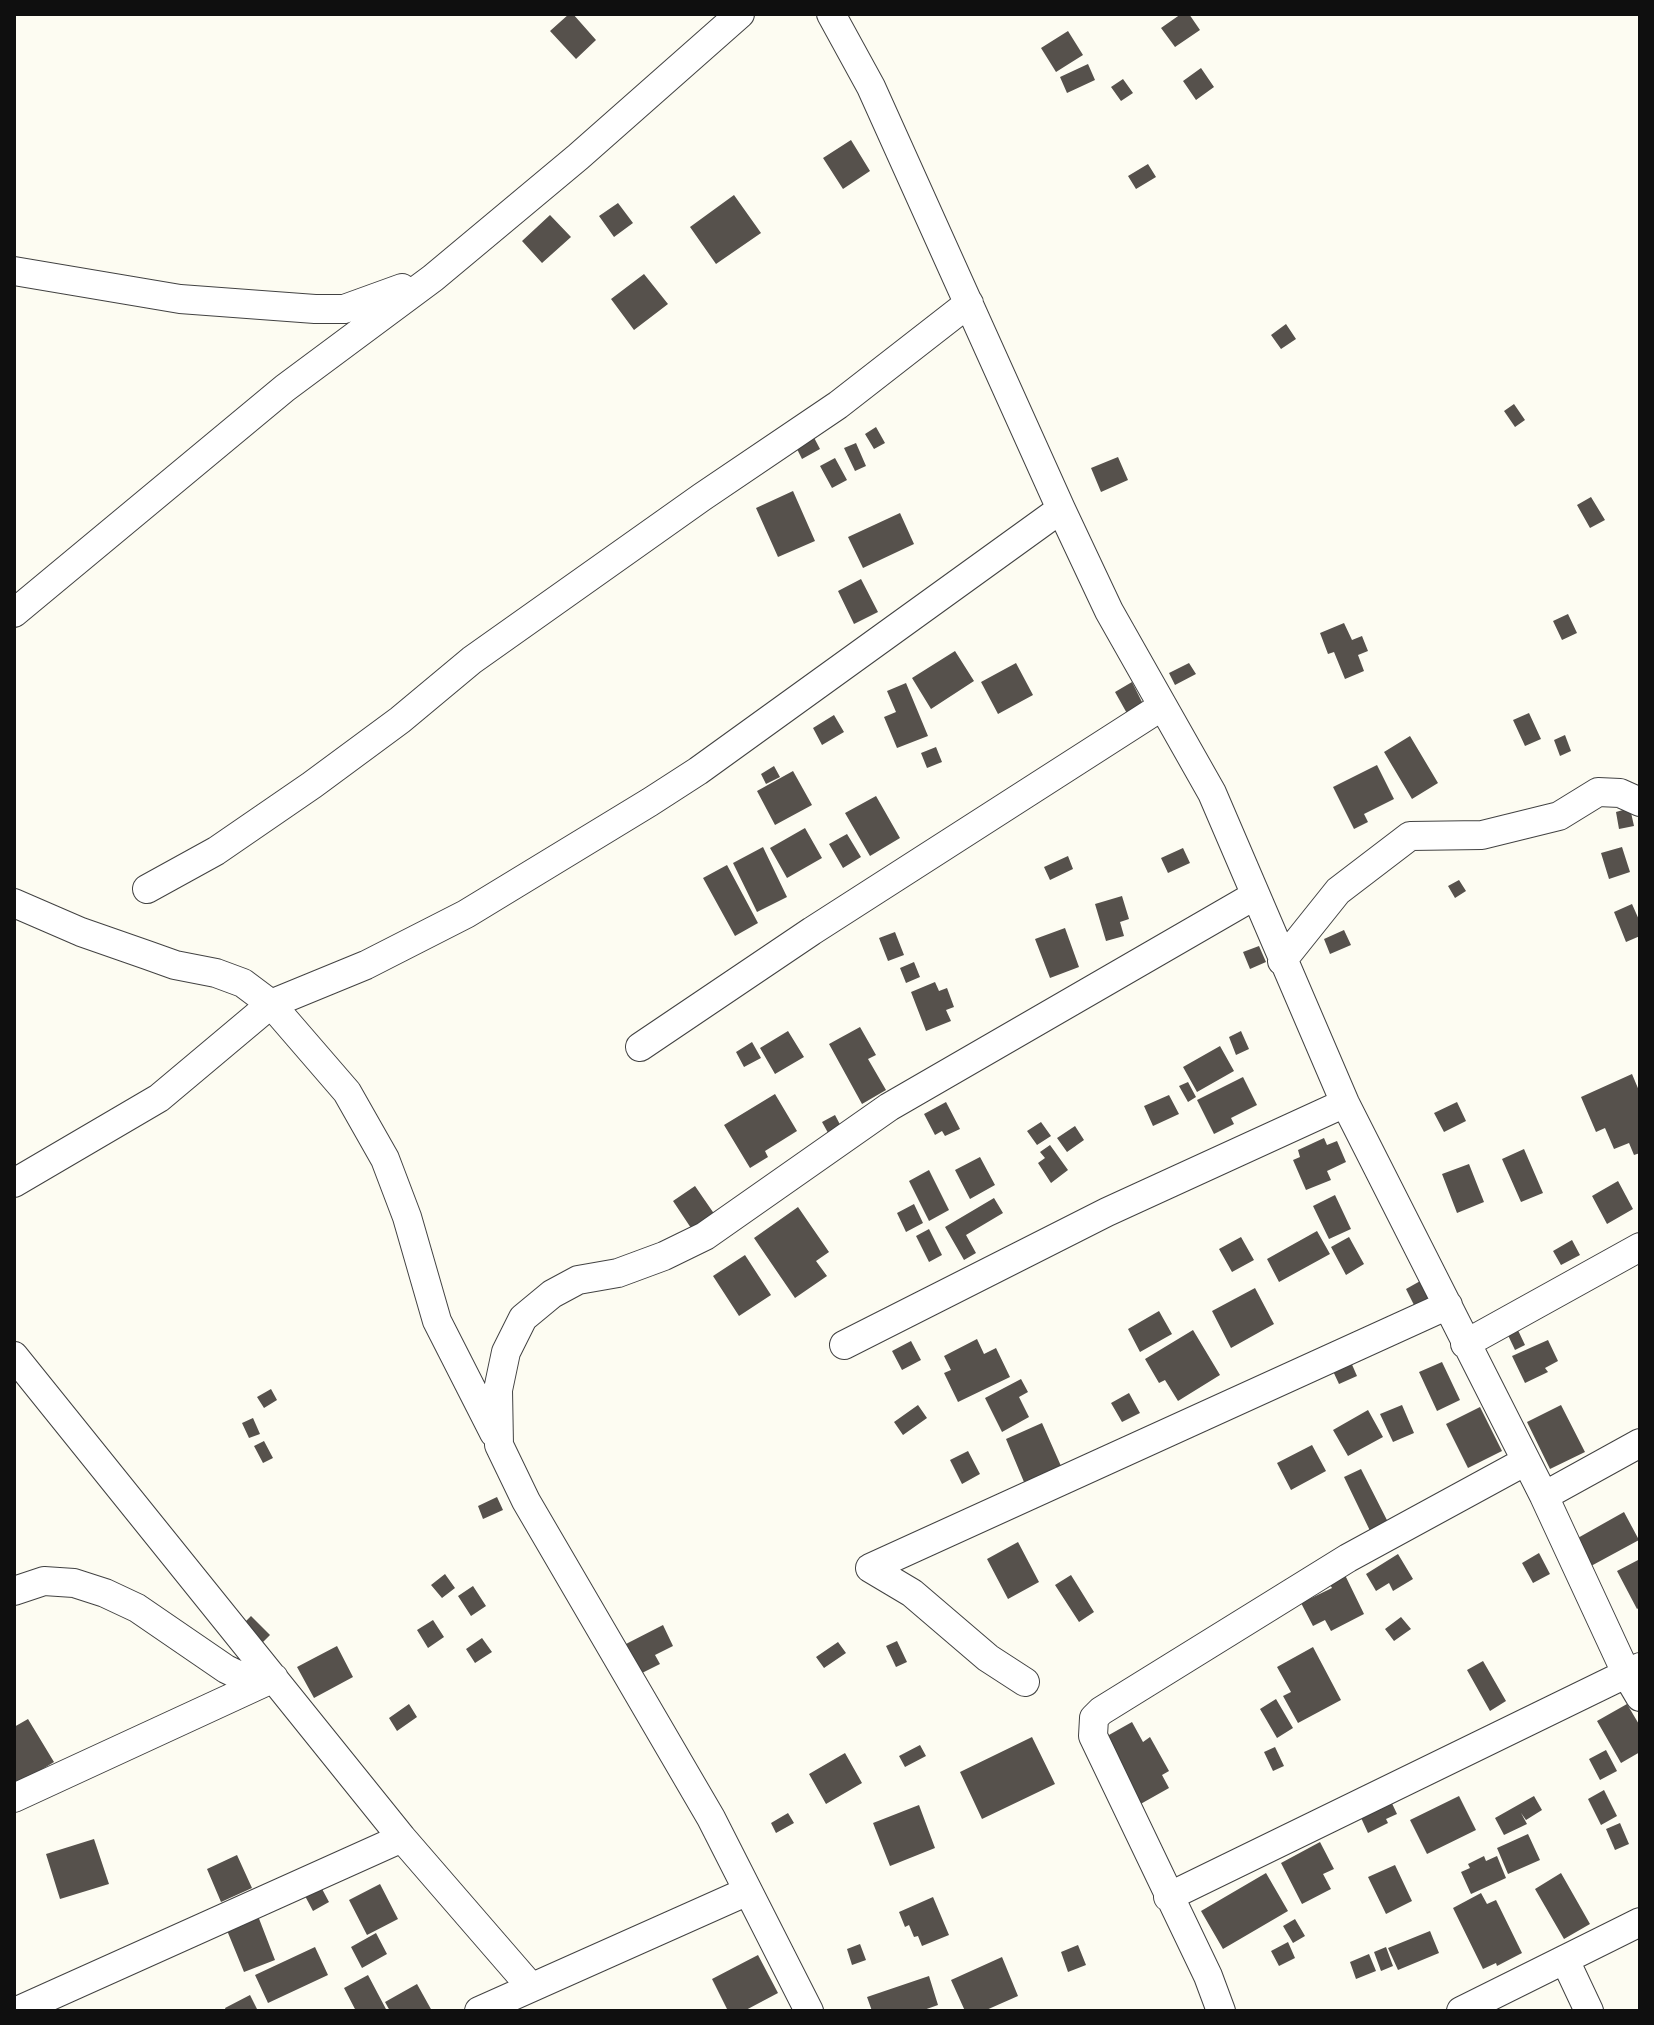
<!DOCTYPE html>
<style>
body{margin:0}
#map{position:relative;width:1654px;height:2025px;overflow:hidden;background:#fdfcf2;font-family:Lora,serif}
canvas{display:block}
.frame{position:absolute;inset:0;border:16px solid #0f0f0f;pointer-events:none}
</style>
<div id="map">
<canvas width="1654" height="2025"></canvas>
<div class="frame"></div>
</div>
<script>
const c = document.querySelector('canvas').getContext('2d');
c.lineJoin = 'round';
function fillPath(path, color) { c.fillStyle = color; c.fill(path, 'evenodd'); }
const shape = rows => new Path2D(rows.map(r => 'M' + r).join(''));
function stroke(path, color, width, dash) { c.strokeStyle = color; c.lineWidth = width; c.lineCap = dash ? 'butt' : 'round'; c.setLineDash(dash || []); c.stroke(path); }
const building = shape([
 [569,14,573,14,596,40,576,59,550,31],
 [1181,14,1189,14,1200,30,1175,47,1161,28],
 [1068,31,1083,55,1056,72,1041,48],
 [1088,64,1095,80,1067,93,1060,77],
 [1201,68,1214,87,1196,100,1183,81],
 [1123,79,1133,93,1121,101,1111,87],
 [851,140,870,171,843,189,823,158],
 [1148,164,1156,177,1136,189,1128,176],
 [734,195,761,233,716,264,690,227],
 [618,203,633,223,614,237,599,216],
 [550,215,571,237,542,263,522,241],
 [644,274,668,304,634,330,611,299],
 [1286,324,1296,339,1281,349,1271,335],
 [1514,404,1525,420,1515,427,1504,411],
 [876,427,885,443,874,449,865,434],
 [809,428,820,449,802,459,791,437],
 [856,443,866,466,855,471,844,448],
 [1118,457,1128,480,1101,492,1091,468],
 [835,458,847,480,832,488,820,466],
 [793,491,815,541,778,557,756,508],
 [1591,497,1605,520,1590,528,1577,505],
 [900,513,914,544,863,568,848,537],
 [861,579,878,612,854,624,838,591],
 [1568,614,1577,633,1562,640,1553,621],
 [1344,623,1352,640,1362,636,1368,651,1358,655,1364,671,1345,679,1334,652,1328,654,1320,633],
 [955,651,974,681,931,709,912,678],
 [1016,663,1033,695,998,714,981,682],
 [1189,663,1196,674,1175,685,1169,673],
 [1132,682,1145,708,1129,717,1115,692],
 [906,683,928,736,897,748,884,717,896,712,887,691],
 [1529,713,1541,739,1525,746,1513,720],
 [834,715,844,732,822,745,813,728],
 [1565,735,1571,751,1560,756,1554,740],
 [1410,736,1438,783,1412,799,1384,752],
 [936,747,942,762,927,768,921,753],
 [1377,765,1394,799,1364,814,1368,822,1354,829,1333,787],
 [774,766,780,777,766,784,761,774],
 [793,771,812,805,775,825,757,791],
 [876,796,900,838,870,856,845,813],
 [1630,808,1634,826,1619,829,1616,812],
 [805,828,822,858,787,878,770,848],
 [847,834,861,857,843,868,829,844],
 [763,847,787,897,757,912,733,863],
 [1622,847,1630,872,1609,879,1601,853],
 [1183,848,1190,863,1168,873,1161,858],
 [1068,856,1073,869,1050,880,1044,867],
 [727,865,758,923,735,936,703,878],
 [1459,880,1466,891,1455,898,1448,886],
 [1122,896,1129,919,1120,922,1124,936,1106,941,1095,904],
 [1632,904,1640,922,1640,936,1626,942,1614,912],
 [1065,928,1079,967,1050,978,1035,939],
 [1344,930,1351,945,1330,954,1324,939],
 [895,932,904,955,888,961,879,938],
 [1259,946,1266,962,1250,969,1243,952],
 [914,962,920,977,906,983,900,968],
 [935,982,939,991,947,988,954,1007,946,1010,951,1021,926,1031,911,992],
 [860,1027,876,1055,868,1059,886,1090,862,1104,829,1044],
 [788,1031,804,1057,775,1074,760,1048],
 [1241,1031,1249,1049,1236,1055,1229,1037],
 [752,1042,761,1058,744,1067,736,1052],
 [1220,1046,1234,1071,1197,1092,1183,1067],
 [1632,1074,1640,1093,1640,1153,1634,1155,1629,1143,1614,1149,1605,1128,1596,1132,1581,1097],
 [1243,1077,1257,1105,1231,1118,1234,1124,1214,1134,1197,1100],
 [1188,1082,1196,1097,1188,1102,1179,1086],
 [775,1094,797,1131,765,1151,768,1157,750,1168,724,1125],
 [1169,1095,1179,1114,1153,1126,1144,1106],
 [946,1102,960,1129,945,1136,942,1131,935,1135,924,1114],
 [1457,1102,1466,1121,1444,1132,1434,1113],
 [835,1115,845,1134,832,1140,822,1122],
 [1041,1122,1051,1136,1037,1145,1027,1131],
 [1075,1126,1084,1140,1067,1152,1057,1138],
 [1324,1138,1327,1145,1337,1141,1346,1162,1327,1171,1331,1180,1306,1190,1293,1160,1300,1157,1298,1150],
 [1050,1145,1068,1170,1051,1183,1038,1163,1045,1158,1040,1152],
 [1524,1149,1543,1193,1521,1202,1502,1159],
 [980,1157,995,1185,970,1199,955,1170],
 [1469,1164,1484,1202,1457,1213,1442,1174],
 [929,1170,949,1210,929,1221,909,1181],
 [1618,1181,1633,1209,1607,1224,1592,1196],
 [695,1186,715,1215,693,1231,673,1201],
 [1335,1195,1351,1229,1329,1239,1313,1206],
 [994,1198,1003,1213,966,1235,976,1253,964,1260,945,1227],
 [914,1204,923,1223,906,1232,897,1213],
 [798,1207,829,1252,816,1261,827,1276,795,1298,754,1238],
 [929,1229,942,1255,929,1262,916,1236],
 [1317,1231,1330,1254,1279,1282,1267,1259],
 [1241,1237,1254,1260,1232,1272,1219,1249],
 [1349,1237,1364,1264,1346,1275,1331,1247],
 [1572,1240,1580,1255,1561,1265,1553,1251],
 [745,1255,771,1295,739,1316,713,1276],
 [1422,1280,1432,1298,1415,1307,1406,1289],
 [1255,1288,1274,1324,1231,1348,1212,1311],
 [1159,1311,1172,1334,1140,1352,1128,1329],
 [1516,1326,1525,1345,1515,1350,1506,1331],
 [1193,1330,1220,1375,1178,1401,1165,1380,1159,1383,1145,1359],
 [977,1339,984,1354,996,1348,1010,1377,958,1402,944,1373,951,1370,944,1356],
 [1548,1340,1558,1361,1545,1368,1548,1372,1525,1383,1512,1356],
 [911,1341,921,1360,902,1370,892,1351],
 [1350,1360,1357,1376,1339,1384,1332,1369],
 [1442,1362,1460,1400,1437,1411,1419,1372],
 [1021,1379,1028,1392,1019,1397,1029,1417,1002,1432,985,1398],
 [271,1389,277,1400,264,1408,257,1397],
 [1129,1393,1140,1413,1122,1422,1111,1403],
 [918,1405,927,1418,903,1435,894,1422],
 [1402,1405,1414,1433,1393,1442,1380,1414],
 [1561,1405,1585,1452,1550,1469,1527,1422],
 [1480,1407,1502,1451,1468,1468,1446,1424],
 [1368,1410,1383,1437,1348,1456,1333,1430],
 [253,1418,260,1434,249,1438,242,1423],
 [1042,1423,1061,1466,1024,1482,1006,1439],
 [264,1441,273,1458,263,1463,254,1446],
 [1312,1445,1326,1471,1291,1490,1277,1463],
 [968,1451,980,1474,962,1484,950,1460],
 [1361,1469,1392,1530,1374,1539,1344,1477],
 [497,1497,503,1510,483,1519,478,1506],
 [1624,1512,1639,1540,1591,1566,1576,1539],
 [1018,1542,1039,1582,1008,1599,987,1559],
 [1539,1553,1550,1574,1533,1583,1522,1563],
 [1398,1554,1413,1579,1393,1591,1389,1583,1376,1591,1366,1574],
 [1640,1559,1640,1607,1637,1609,1617,1571],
 [445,1574,455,1588,442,1598,431,1585],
 [1071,1575,1094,1612,1079,1622,1055,1585],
 [1345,1575,1364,1614,1331,1631,1325,1620,1313,1626,1301,1603,1332,1588,1329,1583],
 [473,1586,486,1606,471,1616,458,1596],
 [251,1616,270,1635,259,1646,240,1627],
 [1401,1617,1411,1629,1394,1641,1385,1629],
 [433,1620,444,1637,428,1648,417,1630],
 [663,1625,673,1646,655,1655,660,1664,638,1675,624,1645],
 [482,1638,492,1652,475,1663,466,1649],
 [897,1641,907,1662,896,1667,886,1646],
 [838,1642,846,1653,824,1668,816,1657],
 [337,1646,353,1677,314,1698,297,1667],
 [1313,1647,1341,1700,1298,1723,1283,1696,1291,1692,1277,1667],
 [1483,1661,1506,1701,1490,1711,1467,1670],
 [1276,1699,1293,1728,1277,1738,1260,1709],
 [409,1704,417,1717,397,1731,389,1718],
 [1627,1704,1640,1726,1640,1752,1621,1763,1597,1721],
 [28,1719,54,1762,18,1784,14,1777,14,1727],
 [1132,1722,1143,1742,1150,1737,1169,1771,1162,1775,1169,1788,1137,1806,1100,1740],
 [1032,1737,1055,1784,982,1819,960,1772],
 [920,1745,926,1756,905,1767,899,1756],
 [1275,1747,1284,1766,1273,1771,1264,1752],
 [1606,1750,1617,1771,1600,1780,1589,1759],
 [845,1753,862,1783,826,1804,809,1774],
 [1604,1790,1617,1816,1601,1825,1588,1799],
 [1388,1795,1397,1814,1386,1819,1388,1823,1368,1833,1357,1809],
 [1459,1796,1476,1830,1427,1854,1410,1820],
 [1534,1796,1542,1810,1526,1820,1521,1813,1527,1824,1504,1835,1495,1818],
 [919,1805,935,1848,890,1866,873,1823],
 [788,1813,794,1823,776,1833,771,1823],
 [1620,1823,1629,1844,1615,1850,1606,1829],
 [1528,1834,1540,1860,1508,1874,1497,1848],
 [94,1839,109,1884,60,1899,46,1854],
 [1320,1842,1334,1869,1323,1874,1331,1889,1302,1904,1281,1863],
 [237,1855,252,1888,221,1902,207,1869],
 [1484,1856,1486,1861,1497,1856,1506,1878,1471,1894,1461,1872,1470,1868,1468,1864],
 [1395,1865,1412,1901,1386,1914,1368,1877],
 [1266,1873,1288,1911,1223,1949,1201,1911],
 [1561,1873,1590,1924,1564,1939,1535,1889],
 [380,1884,398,1919,367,1935,349,1900],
 [321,1887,329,1902,313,1911,305,1896],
 [1481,1893,1487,1904,1496,1900,1522,1953,1497,1966,1496,1963,1483,1969,1453,1908],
 [933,1897,949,1935,922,1946,918,1936,914,1937,909,1925,905,1927,899,1912],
 [258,1916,275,1960,244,1972,226,1928],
 [1295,1919,1305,1936,1293,1943,1283,1926],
 [1430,1931,1439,1953,1398,1970,1388,1948],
 [376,1933,387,1954,362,1968,351,1947],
 [1288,1942,1295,1958,1279,1966,1271,1951],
 [860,1944,866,1960,852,1965,847,1949],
 [1078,1945,1086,1965,1068,1972,1061,1952],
 [315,1947,328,1975,268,2003,255,1975],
 [1386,1947,1393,1966,1381,1971,1374,1952],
 [1369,1954,1376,1971,1356,1979,1350,1962],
 [758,1955,778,1993,744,2011,728,2011,712,1979],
 [1002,1957,1018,1996,984,2011,965,2011,951,1980],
 [368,1975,387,2011,356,2011,344,1988],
 [929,1976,938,2005,921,2011,872,2011,867,1997],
 [417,1984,432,2011,390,2011,385,2002],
 [250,1995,258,2011,226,2011,225,2008]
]);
const minor = shape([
 [831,14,871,87,1061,509,1109,611,1212,793,1345,1103,1544,1496,1627,1675,1640,1697],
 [14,271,180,299,315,309,344,309,402,288],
 [14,613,285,388,433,278,578,157,740,14],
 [147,889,216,851,312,785,400,720,472,660,702,497,838,405,969,303],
 [14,903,81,932,147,955,175,965,216,973,243,983,271,1004,347,1092,385,1159,407,1217,437,1321,494,1433],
 [1282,961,1338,891,1410,836,1482,835,1559,816,1598,792,1620,793,1640,802],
 [640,1047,812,931,1161,707],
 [14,1183,159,1098,271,1004,366,965,466,914,650,802,698,771,1061,509],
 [1465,1344,1640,1247],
 [844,1345,1107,1212,1345,1103],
 [14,1356,402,1838,531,1987],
 [1544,1496,1640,1443],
 [14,1591,44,1581,74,1583,105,1593,137,1608,226,1669,257,1684],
 [1025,1682,988,1658,912,1593,870,1568,1448,1305],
 [14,1798,274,1678],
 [1168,1897,1640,1667],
 [1565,1960,1589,2011],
 [17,2011,402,1838],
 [479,2011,748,1891],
 [809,2011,711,1818,526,1501,499,1445,498,1390,506,1352,523,1318,552,1294,578,1280,618,1273,664,1256,705,1236,889,1107,1254,896],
 [1221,2011,1208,1976,1093,1736,1094,1718,1101,1711,1348,1558,1526,1461],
 [1461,2011,1640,1922]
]);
fillPath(building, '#56514c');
stroke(minor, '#424242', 30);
stroke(minor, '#fff', 28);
</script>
